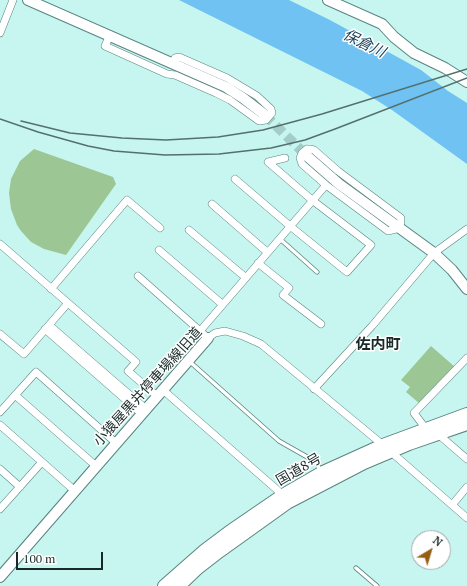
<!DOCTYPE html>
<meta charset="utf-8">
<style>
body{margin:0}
#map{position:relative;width:467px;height:586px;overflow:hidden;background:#c7f6f1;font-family:"PT Serif",serif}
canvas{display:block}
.north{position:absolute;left:411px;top:530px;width:40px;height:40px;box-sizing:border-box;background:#fff;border:1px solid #a3aaa9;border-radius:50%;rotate:38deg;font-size:11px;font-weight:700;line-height:16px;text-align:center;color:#182a28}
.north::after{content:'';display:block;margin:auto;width:14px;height:18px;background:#945f14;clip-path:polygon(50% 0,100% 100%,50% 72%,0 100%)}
.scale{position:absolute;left:16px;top:552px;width:87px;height:18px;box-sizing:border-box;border:2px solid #182a28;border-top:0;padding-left:5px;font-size:12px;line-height:14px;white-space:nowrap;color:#182a28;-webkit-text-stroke:3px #fff;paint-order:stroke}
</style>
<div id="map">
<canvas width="467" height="586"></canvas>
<div class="north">N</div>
<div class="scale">100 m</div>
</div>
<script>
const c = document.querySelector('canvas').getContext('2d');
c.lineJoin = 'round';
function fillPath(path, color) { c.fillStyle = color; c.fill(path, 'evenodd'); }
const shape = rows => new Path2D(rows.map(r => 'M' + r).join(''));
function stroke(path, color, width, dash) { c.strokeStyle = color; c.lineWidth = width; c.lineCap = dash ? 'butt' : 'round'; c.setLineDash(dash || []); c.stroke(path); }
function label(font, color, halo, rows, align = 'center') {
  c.font = font + ' "PT Serif","Noto Sans JP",serif'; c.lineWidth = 3; c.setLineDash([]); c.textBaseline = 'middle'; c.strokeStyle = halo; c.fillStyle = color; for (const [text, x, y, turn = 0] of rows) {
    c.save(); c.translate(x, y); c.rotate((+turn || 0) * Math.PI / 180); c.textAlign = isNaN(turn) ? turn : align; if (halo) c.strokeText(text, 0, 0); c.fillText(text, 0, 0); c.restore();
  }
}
const green = shape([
 [34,149,113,177,116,184,66,255,44,249,31,242,21,231,17,225,11,209,9,193,11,179,20,161],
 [431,346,455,367,420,404,406,392,410,387,401,380]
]);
const water = shape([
 [179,0,289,0,330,20,421,70,448,91,467,103,467,164,392,110,362,91]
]);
const secondaryTunnel = shape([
 [265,115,307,156]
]);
const lane = shape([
 [280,239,317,272],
 [189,361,279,441,316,462,320,470],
 [356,568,377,586]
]);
const street = shape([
 [0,33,13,0],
 [110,35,105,46,167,74,175,75,216,93,230,100,259,121,266,120,272,113,271,109,257,96,227,78,179,57,175,58,172,63],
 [307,149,310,149,314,150,338,171,401,218,400,228,388,231,326,185,302,164,300,158,302,153,307,149],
 [235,179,290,226,347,272,371,245,312,200,268,162,285,158],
 [212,204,267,252],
 [189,230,245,277],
 [0,244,136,362,128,371,157,396],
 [159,250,222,304],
 [258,263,289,288,283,295,321,324],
 [138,276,208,338,215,333,225,331,243,336,261,344,383,445,467,518],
 [51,289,127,200,160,228],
 [49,325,146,409],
 [45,329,142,414],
 [200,331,326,185],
 [0,334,24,354,68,303],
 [314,389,372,326,434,253,467,229],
 [163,390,283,495],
 [15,395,96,466],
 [0,412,36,372,116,443],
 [0,425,75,491],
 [426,429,414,413,467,358],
 [438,434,467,459],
 [0,469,20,487],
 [452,505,467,487],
 [0,509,42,462]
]);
const secondary = shape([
 [28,0,226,87,243,98,265,115],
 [328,0,382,24,394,37,414,53,445,68,467,82],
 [307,156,339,184,434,253,452,270,467,289],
 [0,577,208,338]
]);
const highway = shape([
 [164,586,205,550,229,532,283,495,321,473,383,445,467,414],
 [179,586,198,568,220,551,287,503,364,463,409,444,467,424]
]);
const rail = shape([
 [0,119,38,132,88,146,114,151,165,155,219,154,271,148,305,140,335,129,467,78],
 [21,121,70,133,122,138,166,140,218,137,263,130,322,114,467,69]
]);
const streetNames = [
 ["小猿屋黒井停車場線旧道",148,387,-48],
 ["国道8号",299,470,-30]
];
const waterNames = [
 ["保倉川",364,44,26]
];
const neighbourhoodNames = [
 ["佐内町",378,345]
];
fillPath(green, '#9cc794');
fillPath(water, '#6fc2f2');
stroke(secondaryTunnel, '#a4cdc9', 10, [10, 5]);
stroke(lane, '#598480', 5);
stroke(street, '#598480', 8);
stroke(secondary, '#598480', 12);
stroke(highway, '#598480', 14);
stroke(lane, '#fff', 3.5);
stroke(street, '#fff', 7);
stroke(secondary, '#fff', 10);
stroke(highway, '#fff', 12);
stroke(rail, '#54706d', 1.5);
label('14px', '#182a28', '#fff', streetNames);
label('italic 15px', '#1f4358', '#fff', waterNames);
label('bold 15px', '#182a28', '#fff', neighbourhoodNames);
</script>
